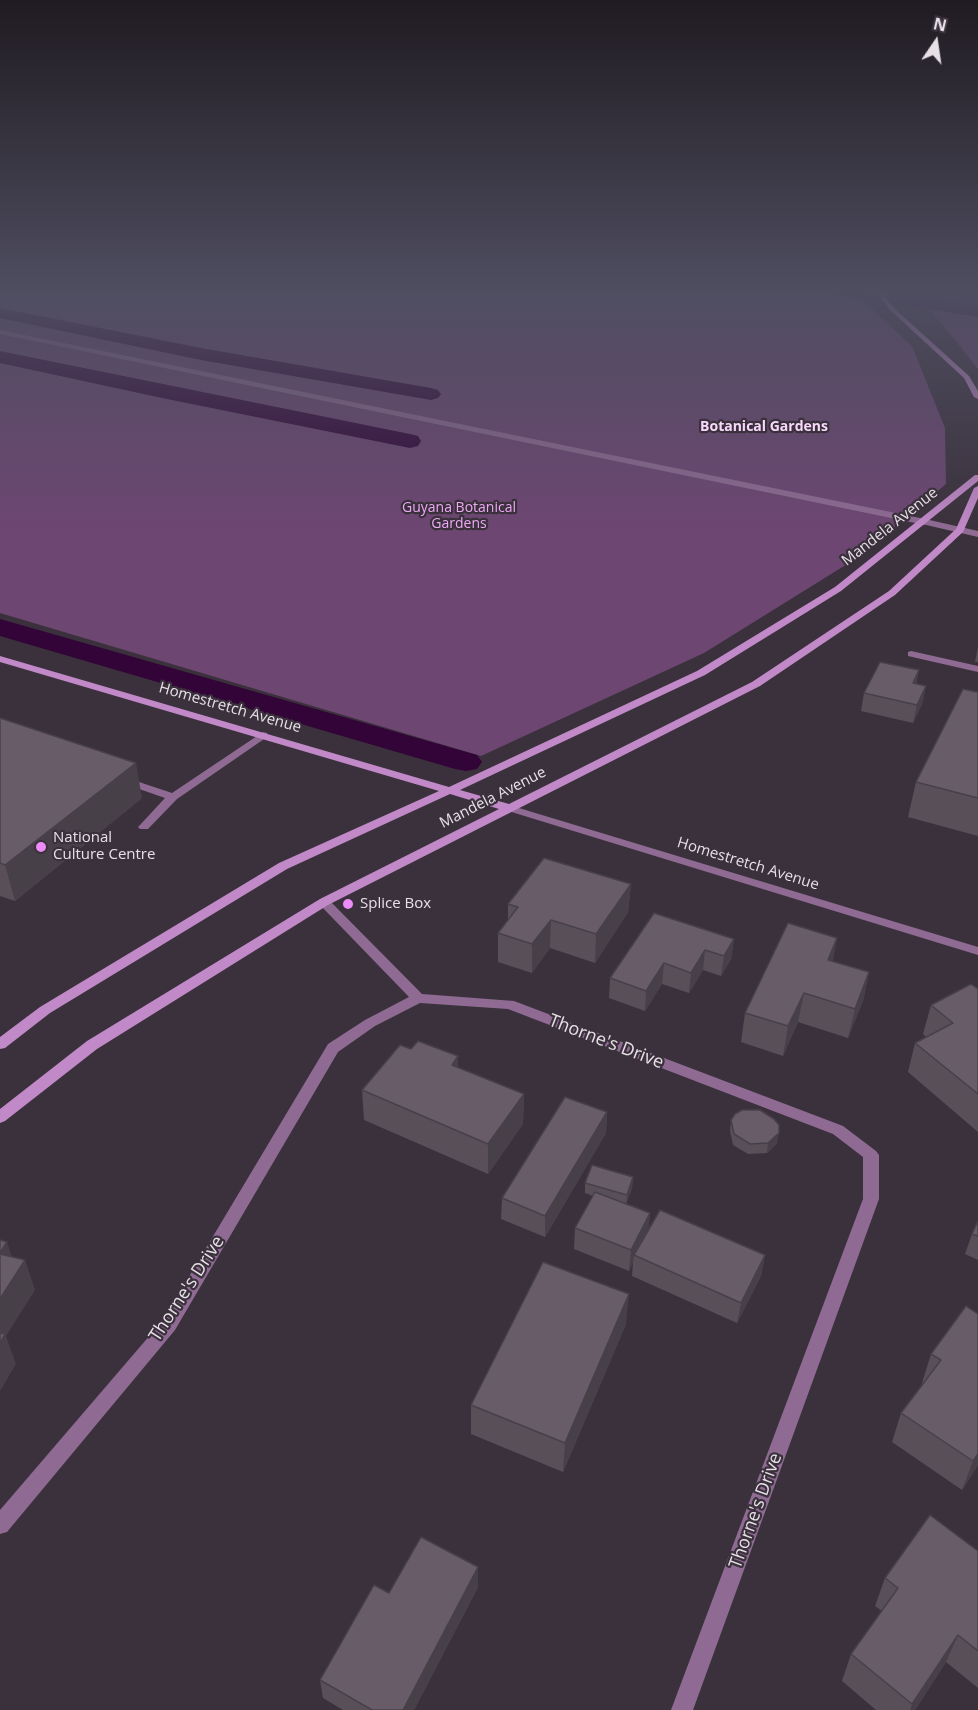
<!DOCTYPE html>
<style>
body{margin:0}
#map{position:relative;width:978px;height:1710px;overflow:hidden;background:#3b313c;font-family:"Open Sans",sans-serif}
canvas{display:block}
.north{position:absolute;left:906px;top:12px;width:60px;height:60px;-webkit-text-stroke:4px #3b313c;paint-order:stroke;rotate:13deg;font-size:16px;font-weight:700;line-height:24px;text-align:center;color:#e7e0e7}
.north::after{content:'';display:block;margin:auto;width:21px;height:27px;background:#e7e0e7;clip-path:polygon(50% 0,100% 100%,50% 72%,0 100%)}
</style>
<div id="map">
<canvas width="978" height="1710"></canvas>
<div class="north">N</div>
</div>
<script>
const c = document.querySelector('canvas').getContext('2d');
c.lineJoin = 'round';
function fillPath(path, color) { c.fillStyle = color; c.fill(path, 'evenodd'); }
const shape = rows => new Path2D(rows.map(r => 'M' + r).join(''));
function stroke(path, color, width, dash) { c.strokeStyle = color; c.lineWidth = width; c.lineCap = dash ? 'butt' : 'round'; c.setLineDash(dash || []); c.stroke(path); }
function label(font, color, halo, rows, align = 'center') {
  c.font = font + ' "Open Sans",sans-serif'; c.lineWidth = 4.5; c.setLineDash([]); c.textBaseline = 'middle'; c.strokeStyle = halo; c.fillStyle = color; for (const [text, x, y, turn = 0] of rows) {
    c.save(); c.translate(x, y); c.rotate((+turn || 0) * Math.PI / 180); c.textAlign = isNaN(turn) ? turn : align; if (halo) c.strokeText(text, 0, 0); c.fillText(text, 0, 0); c.restore();
  }
}
const green = shape([
 [0,292,818,292,861,299,912,346,945,428,946,484,865,553,704,653,481,756,0,613],
 [929,309,978,316,978,369,951,335]
]);
const stream = shape([
 [840,292,857,292,904,300,901,302,840,292]
]);
const canal = shape([
 [901,295,978,307,978,317,895,304,892,300,895,296,901,295],
 [0,308,201,348,431,388,438,390,441,394,438,398,431,400,201,360,0,318,0,308],
 [0,351,410,434,418,436,421,441,418,446,410,448,162,398,0,363,0,351],
 [0,619,477,755,482,762,477,769,466,771,455,769,0,636,0,619]
]);
const service = shape([
 [0,330,925,519,929,522,925,525,0,334,0,330],
 [911,651,978,666,978,672,908,656,908,652,911,651],
 [263,732,267,733,268,735,267,737,177,799,148,829,140,829,138,827,140,825,165,798,122,783,120,781,122,779,130,779,172,793,263,732]
]);
const minor = shape([
 [925,519,978,531,978,537,922,524,922,520,925,519],
 [509,805,978,947,978,955,505,810,503,808,505,806,509,805],
 [324,898,328,899,422,994,514,1001,843,1126,876,1151,879,1155,879,1199,693,1710,671,1710,863,1199,863,1157,833,1134,508,1009,420,1003,375,1026,338,1052,175,1330,7,1532,0,1534,0,1510,163,1320,328,1044,365,1020,409,997,320,905,318,902,324,898]
]);
const secondary = shape([
 [876,292,882,292,894,308,969,376,978,391,978,399,974,397,964,378,890,310,876,292],
 [975,475,978,475,978,481,841,591,705,675,460,790,509,804,752,682,889,591,956,529,974,488,978,486,978,498,963,532,895,595,760,686,328,905,97,1049,5,1121,0,1123,0,1109,87,1041,320,899,499,809,450,794,287,869,50,1013,5,1048,0,1049,0,1037,40,1007,279,863,439,791,0,662,0,656,449,787,697,671,835,587,975,475]
]);
const wall = shape([
 [978,647,978,662,975,662],
 [919,670,916,684,926,686,922,704,913,723,861,711,864,693],
 [978,691,978,836,908,817,916,782],
 [0,718,142,798,15,901,0,896],
 [631,884,628,912,595,963,550,948,532,973,498,962,498,933,508,920,508,904],
 [734,939,731,959,721,976,703,970,689,993,662,984,645,1011,609,998,610,978],
 [833,961,869,972,863,1001,848,1038,798,1022,783,1056,741,1042,745,1013],
 [978,989,978,1132,908,1072,915,1043,926,1037,923,1034,931,1005],
 [411,1049,524,1094,523,1124,488,1174,364,1120,362,1090],
 [607,1112,606,1133,545,1237,501,1219,502,1198],
 [731,1120,777,1143,767,1153,748,1154,733,1145,730,1131],
 [633,1177,632,1188,626,1204,650,1213,648,1231,765,1255,761,1276,737,1323,632,1276,633,1262,629,1271,574,1249,575,1228,593,1196,585,1193,585,1183],
 [978,1221,978,1260,965,1254,972,1234],
 [978,1314,978,1465,962,1490,892,1442,901,1413,923,1384,922,1383,931,1354],
 [626,1324,563,1472,471,1434,471,1405],
 [978,1551,978,1688,946,1662,915,1710,876,1710,842,1681,851,1654,882,1611,875,1606,885,1578],
 [478,1567,478,1587,414,1710,343,1710,323,1698,320,1680,389,1593]
]);
const shadedWall = shape([
 [919,670,915,688,913,683],
 [926,686,922,704,913,723,917,705],
 [136,763,142,798,15,901,5,865],
 [631,884,628,912,595,963,596,934],
 [551,920,550,948,532,973,532,944],
 [837,938,832,967,828,960],
 [734,939,731,959,721,976,724,956],
 [705,950,703,970,689,993,691,973],
 [664,963,662,984,645,1011,646,991],
 [869,972,863,1001,848,1038,855,1009],
 [804,993,798,1022,783,1056,788,1026],
 [458,1056,458,1086,452,1065],
 [524,1094,523,1124,488,1174,488,1144],
 [607,1112,606,1133,545,1237,545,1216],
 [779,1133,777,1143,767,1153,768,1143],
 [633,1177,632,1188,626,1205,627,1195],
 [650,1213,648,1234,634,1255,633,1262,629,1271,631,1250],
 [7,1242,17,1272,0,1256,0,1253],
 [765,1255,761,1276,737,1323,741,1303],
 [25,1260,35,1290,6,1336,16,1364,0,1391,0,1299],
 [629,1294,626,1324,563,1472,565,1443],
 [978,1454,978,1465,962,1490,973,1461],
 [478,1567,478,1587,414,1710,403,1710],
 [958,1635,946,1662,915,1710,910,1710,912,1704]
]);
const building = shape([
 [880,662,919,670,913,683,926,686,917,705,864,693,880,662],
 [963,689,977,692,978,691,978,798,916,782,963,689],
 [0,718,136,763,5,865,0,863,0,718],
 [544,858,631,884,596,934,551,920,532,944,498,933,518,907,508,904,544,858],
 [654,913,734,939,724,956,705,950,691,973,664,963,646,991,610,978,654,913],
 [788,923,837,938,828,960,869,972,855,1009,804,993,788,1026,745,1013,788,923],
 [971,984,978,989,978,1094,915,1043,953,1023,931,1005,971,984],
 [418,1041,458,1056,452,1065,524,1094,488,1144,362,1090,400,1045,411,1049,418,1041],
 [565,1097,607,1112,545,1216,502,1198,565,1097],
 [742,1110,760,1110,774,1119,779,1125,779,1133,768,1143,750,1144,734,1134,731,1120,735,1114,742,1110],
 [592,1165,633,1177,627,1195,585,1183,592,1165],
 [595,1192,650,1213,631,1250,575,1228,595,1192],
 [660,1210,765,1255,741,1303,634,1255,660,1210],
 [978,1221,978,1236,972,1234,978,1221],
 [0,1240,7,1242,0,1253,0,1240],
 [0,1254,25,1260,0,1299,0,1254],
 [543,1262,629,1294,565,1443,471,1405,543,1262],
 [966,1306,978,1314,978,1454,973,1461,901,1413,941,1360,931,1354,966,1306],
 [0,1333,5,1334,0,1343,0,1333],
 [930,1515,978,1551,978,1651,958,1635,912,1704,851,1654,898,1588,885,1578,930,1515],
 [421,1537,478,1567,403,1710,372,1710,320,1680,374,1585,389,1593,421,1537]
]);
const markers = [
 [41,847,6,"#ed8cf9"],
 [348,904,6,"#ed8cf9"]
];
const farNeighbourhoodnames = [
 ["Botanical Gardens",764,427]
];
const farParknames = [
 ["Guyana Botanical",459,508],
 ["Gardens",459,524]
];
const streetNames = [
 ["Mandela Avenue",890,527,-38],
 ["Homestretch Avenue",230,708,16],
 ["Mandela Avenue",493,798,-27],
 ["Homestretch Avenue",748,864,17]
];
const poiNames = [
 ["National",53,838],
 ["Culture Centre",53,855],
 ["Splice Box",360,904]
];
const nearStreetnames = [
 ["Thorne's Drive",606,1042,21],
 ["Thorne's Drive",187,1289,-57],
 ["Thorne's Drive",756,1511,-70]
];
fillPath(green, '#6d4672');
fillPath(stream, '#320437');
fillPath(canal, '#320437');
fillPath(service, '#8f6b93');
fillPath(minor, '#8f6b93');
fillPath(secondary, '#c189c8');
fillPath(wall, '#594f59');
fillPath(shadedWall, '#484049');
fillPath(building, '#675c68');
stroke(building, '#484049', 1.5);
const sky = c.createLinearGradient(0, 0, 0, 532);
sky.addColorStop(0, '#201b21');
sky.addColorStop(0.55, '#4f4e61');
sky.addColorStop(1, '#4f4e6100');
c.fillStyle = sky;
c.fillRect(0, 0, 978, 532);
for (const [x, y, r, color] of markers) { const dot = new Path2D(); dot.arc(x, y, r, 0, 2 * Math.PI); c.fillStyle = color; c.fill(dot); stroke(dot, '#3b313c', 2); }
label('bold 14px', '#f8d7fb', '#3b313c', farNeighbourhoodnames);
label('14px', '#eea8f6', '#3b313c', farParknames);
label('15px', '#e7e0e7', '#3b313c', streetNames);
label('15px', '#e7e0e7', '#3b313c', poiNames, 'left');
label('18px', '#e7e0e7', '#3b313c', nearStreetnames);
</script>
